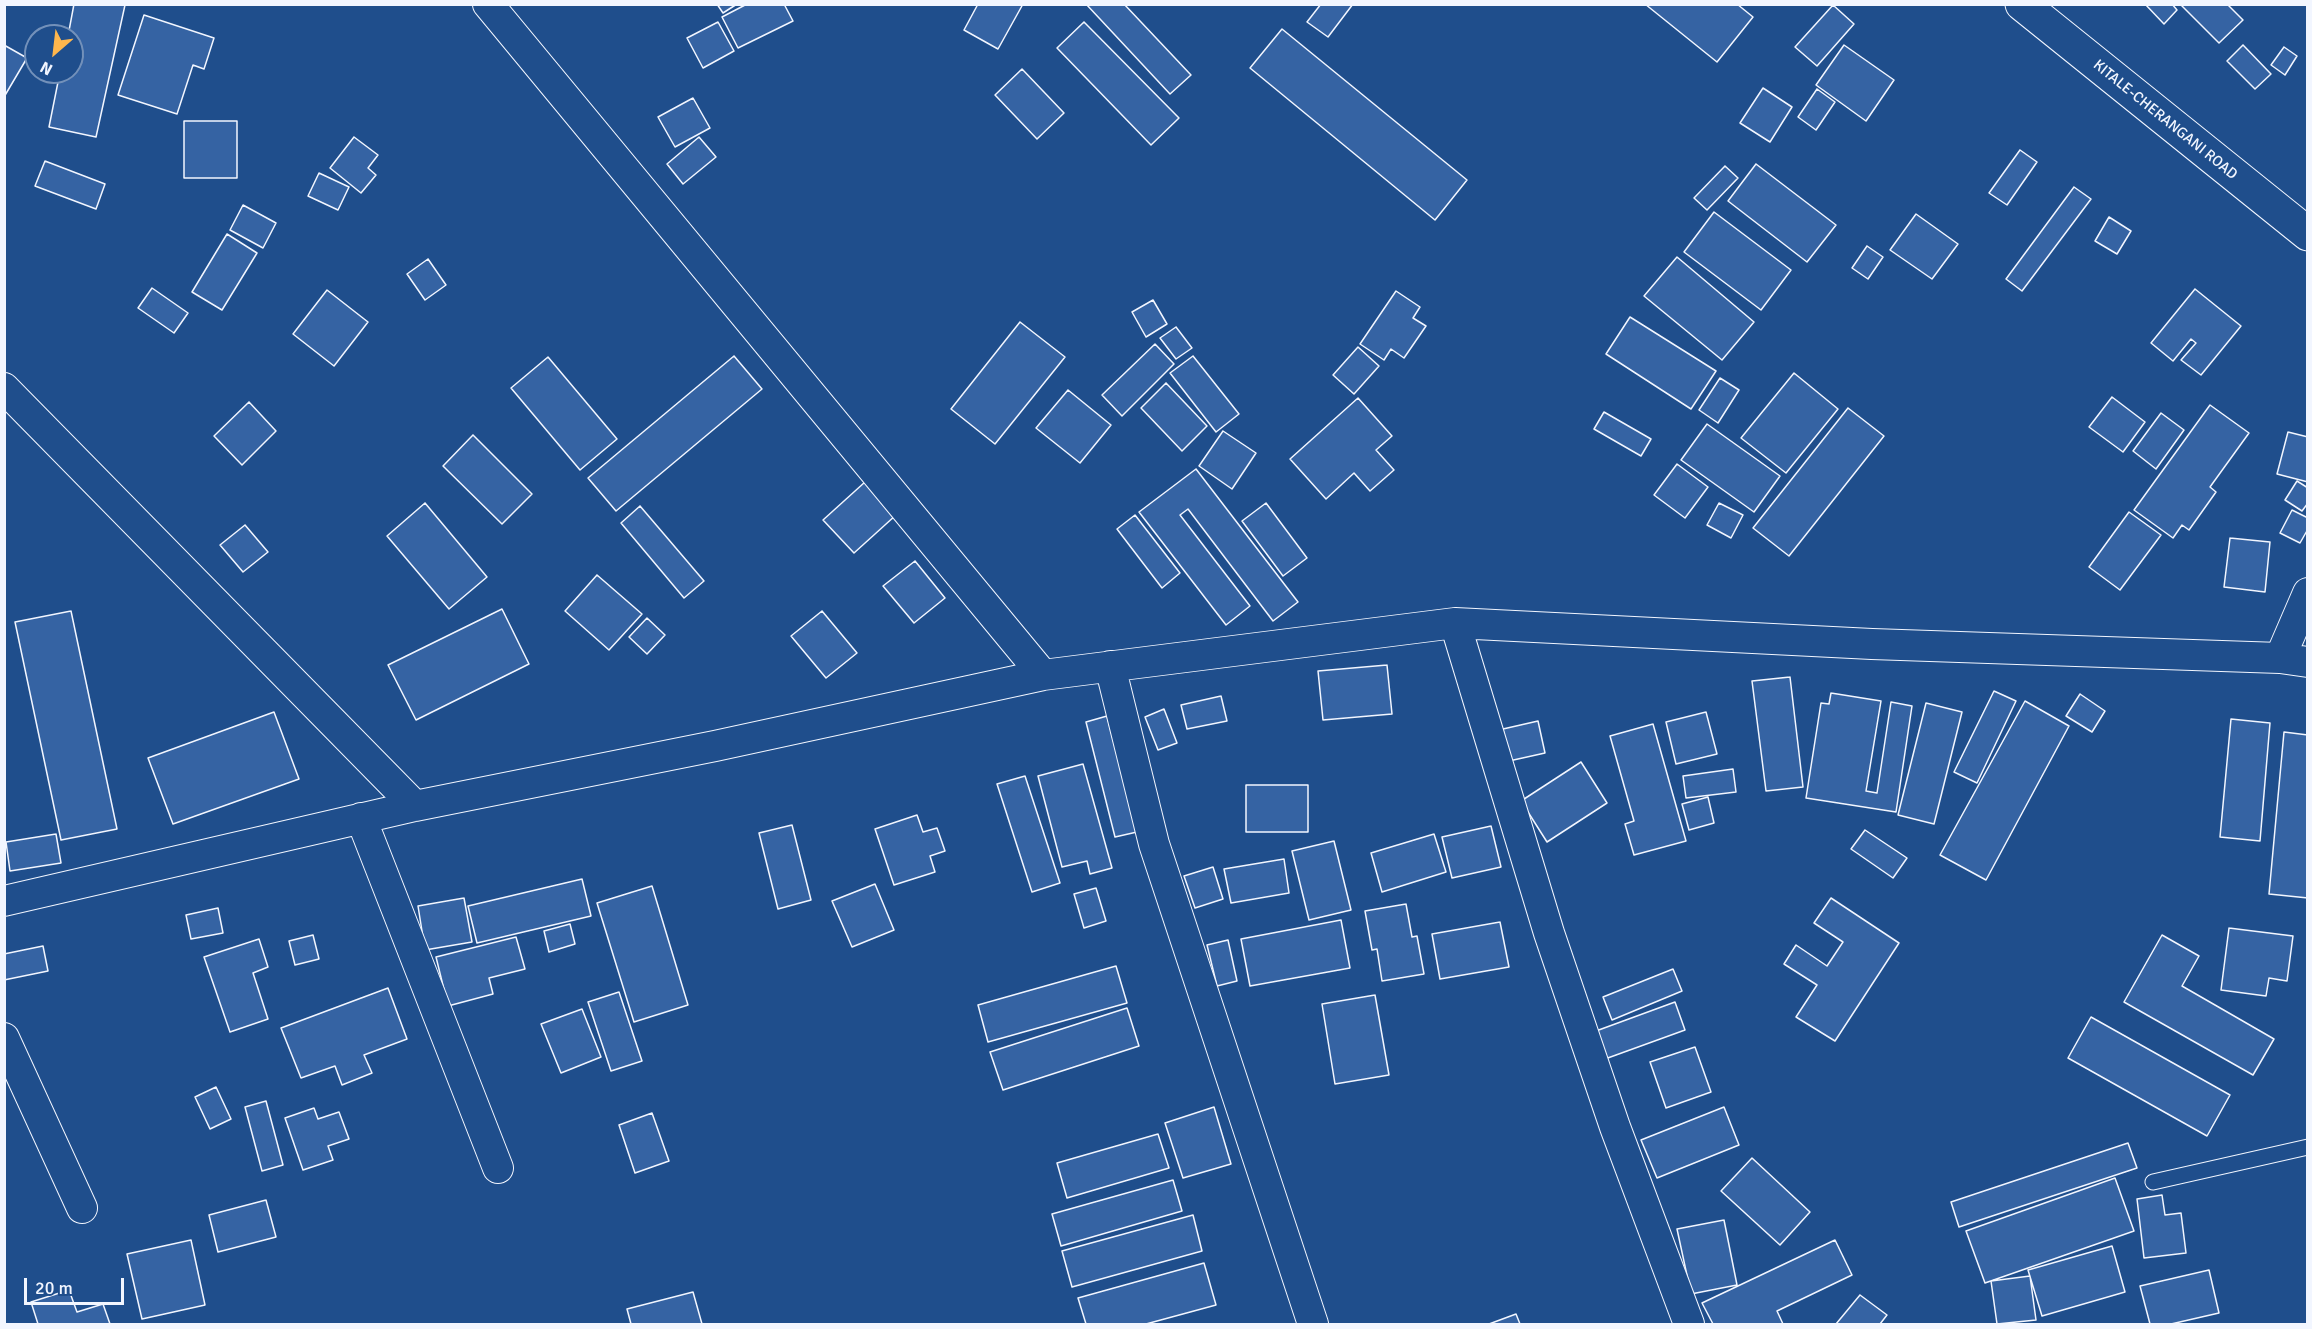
<!DOCTYPE html>
<style>
body{margin:0}
#map{position:relative;width:2312px;height:1329px;overflow:hidden;background:#1f4e8c;font-family:Signika,sans-serif}
canvas{display:block}
.frame{position:absolute;inset:0;border:6px solid #f2f6ff;pointer-events:none}
.north{position:absolute;left:24px;top:24px;width:60px;height:60px;box-sizing:border-box;background:#1f4e8c;border:2px solid #7391ba;border-radius:50%;rotate:208deg;font-size:16px;font-weight:700;line-height:24px;text-align:center;color:#f2f6ff}
.north::after{content:'';display:block;margin:auto;width:21px;height:27px;background:#ffb74d;clip-path:polygon(50% 0,100% 100%,50% 72%,0 100%)}
.scale{position:absolute;left:24px;top:1278px;width:100px;height:27px;box-sizing:border-box;border:3px solid #f2f6ff;border-top:0;padding-left:8px;font-size:18px;line-height:21px;white-space:nowrap;color:#f2f6ff;-webkit-text-stroke:4px #1f4e8c;paint-order:stroke}
</style>
<div id="map">
<canvas width="2312" height="1329"></canvas>
<div class="frame"></div>
<div class="north">N</div>
<div class="scale">20 m</div>
</div>
<script>
const c = document.querySelector('canvas').getContext('2d');
c.lineJoin = 'round';
function fillPath(path, color) { c.fillStyle = color; c.fill(path, 'evenodd'); }
const shape = rows => new Path2D(rows.map(r => 'M' + r).join(''));
function stroke(path, color, width, dash) { c.strokeStyle = color; c.lineWidth = width; c.lineCap = dash ? 'butt' : 'round'; c.setLineDash(dash || []); c.stroke(path); }
function label(font, color, halo, rows, align = 'center') {
  c.font = font + ' Signika,sans-serif'; c.lineWidth = 4.5; c.setLineDash([]); c.textBaseline = 'middle'; c.strokeStyle = halo; c.fillStyle = color; for (const [text, x, y, turn = 0] of rows) {
    c.save(); c.translate(x, y); c.rotate((+turn || 0) * Math.PI / 180); c.textAlign = isNaN(turn) ? turn : align; if (halo) c.strokeText(text, 0, 0); c.fillText(text, 0, 0); c.restore();
  }
}
const building = shape([
 [74,4,125,5,96,137,49,127,60,72,72,72,72,36,68,36,74,4],
 [717,4,737,4,723,13,717,4],
 [747,4,784,4,793,21,738,48,722,17,747,4],
 [978,4,1023,4,998,49,964,30,978,4],
 [1086,4,1124,4,1191,75,1170,94,1086,4],
 [1321,4,1353,4,1328,37,1307,22,1321,4],
 [1645,4,1737,4,1753,17,1717,62,1645,4],
 [2145,4,2172,4,2177,10,2164,24,2145,4],
 [2180,4,2227,4,2243,20,2219,43,2180,4],
 [1833,5,1854,24,1817,66,1795,47,1833,5],
 [144,15,214,38,204,69,193,65,177,114,118,95,144,15],
 [718,22,734,51,703,68,687,38,718,22],
 [1084,22,1179,118,1151,145,1057,48,1084,22],
 [1282,29,1467,180,1435,220,1250,68,1282,29],
 [4,45,27,58,4,97,4,45],
 [1844,45,1894,80,1866,121,1816,85,1844,45],
 [2243,45,2271,74,2255,89,2227,61,2243,45],
 [2284,47,2297,56,2285,75,2271,65,2284,47],
 [1022,69,1064,113,1037,139,995,95,1022,69],
 [1763,88,1792,107,1770,142,1740,123,1763,88],
 [1817,89,1835,102,1816,130,1798,117,1817,89],
 [693,98,710,128,675,147,658,117,693,98],
 [184,121,237,121,237,178,184,178,184,121],
 [354,137,378,155,368,168,376,175,361,193,330,168,354,137],
 [699,137,716,157,683,184,667,164,699,137],
 [2020,150,2037,162,2007,205,1989,193,2020,150],
 [45,161,105,184,96,209,35,186,45,161],
 [1756,164,1836,225,1807,262,1728,201,1756,164],
 [1725,166,1738,178,1707,210,1694,198,1725,166],
 [319,173,349,187,338,210,308,196,319,173],
 [2074,187,2091,199,2022,291,2006,279,2074,187],
 [243,205,276,223,263,248,230,230,243,205],
 [1714,212,1791,270,1761,310,1684,252,1714,212],
 [1916,214,1958,244,1932,279,1890,250,1916,214],
 [2109,217,2131,231,2117,254,2095,241,2109,217],
 [227,234,257,253,222,310,192,292,227,234],
 [1867,246,1883,257,1868,279,1852,268,1867,246],
 [1677,257,1754,322,1722,360,1644,296,1677,257],
 [428,259,446,285,425,300,407,274,428,259],
 [152,288,188,313,174,333,138,308,152,288],
 [2195,289,2241,326,2201,375,2181,360,2196,343,2191,339,2173,361,2151,343,2195,289],
 [327,290,368,322,334,366,293,334,327,290],
 [1396,291,1420,307,1413,318,1426,326,1404,358,1391,349,1384,360,1360,344,1396,291],
 [1153,300,1167,324,1146,337,1132,312,1153,300],
 [1630,317,1716,371,1691,409,1606,354,1630,317],
 [1020,322,1065,357,995,444,951,409,1020,322],
 [1176,327,1192,348,1176,359,1160,338,1176,327],
 [1155,344,1174,364,1122,416,1102,395,1155,344],
 [1358,347,1379,366,1354,394,1333,375,1358,347],
 [734,356,762,389,616,511,588,478,734,356],
 [1193,356,1239,414,1216,432,1170,373,1193,356],
 [548,357,617,439,580,470,511,388,548,357],
 [1794,373,1838,409,1786,473,1741,438,1794,373],
 [1720,378,1739,390,1718,423,1699,410,1720,378],
 [1166,383,1207,426,1182,451,1141,408,1166,383],
 [1068,390,1111,425,1080,463,1036,428,1068,390],
 [2112,397,2145,422,2123,452,2089,427,2112,397],
 [1358,398,1392,436,1376,450,1394,470,1370,491,1354,473,1326,499,1290,459,1358,398],
 [249,402,276,431,242,465,214,436,249,402],
 [2210,405,2249,433,2210,487,2216,492,2189,530,2182,525,2173,538,2134,510,2210,405],
 [1848,408,1884,436,1789,556,1753,528,1848,408],
 [1604,412,1651,439,1641,456,1594,429,1604,412],
 [2161,413,2184,430,2156,469,2133,451,2161,413],
 [1707,424,1780,476,1754,512,1681,460,1707,424],
 [1223,431,1256,453,1232,489,1199,466,1223,431],
 [2288,432,2308,437,2308,482,2277,474,2288,432],
 [473,435,532,494,502,524,443,466,473,435],
 [1677,464,1708,487,1685,518,1654,495,1677,464],
 [1196,469,1298,602,1273,621,1188,509,1180,515,1250,606,1226,625,1139,512,1196,469],
 [2297,481,2308,488,2308,503,2302,511,2285,500,2297,481],
 [865,482,896,515,854,553,823,520,865,482],
 [425,503,487,577,449,609,387,536,425,503],
 [1266,503,1307,558,1283,576,1242,521,1266,503],
 [1719,503,1743,515,1731,538,1707,525,1719,503],
 [640,506,704,581,684,598,621,523,640,506],
 [2292,510,2308,518,2308,529,2300,543,2280,533,2292,510],
 [2129,512,2161,535,2120,590,2089,567,2129,512],
 [1135,515,1180,573,1162,588,1117,529,1135,515],
 [245,525,268,552,243,572,220,545,245,525],
 [2230,538,2270,542,2265,592,2224,587,2230,538],
 [915,561,945,598,914,623,883,586,915,561],
 [597,575,642,614,609,650,565,611,597,575],
 [502,609,529,664,416,720,388,665,502,609],
 [71,611,117,829,61,840,15,622,71,611],
 [822,611,857,653,826,678,791,636,822,611],
 [647,618,665,635,647,654,629,637,647,618],
 [1387,665,1392,714,1323,720,1318,671,1387,665],
 [1790,677,1803,787,1766,791,1752,681,1790,677],
 [1994,691,2016,701,1977,783,1954,772,1994,691],
 [1831,693,1881,701,1866,791,1877,793,1891,702,1912,706,1896,812,1806,798,1821,703,1829,704,1831,693],
 [2080,694,2105,711,2092,732,2066,716,2080,694],
 [1221,696,1227,721,1187,729,1181,705,1221,696],
 [2025,701,2069,726,1986,880,1940,855,2025,701],
 [1926,703,1962,712,1934,824,1898,815,1926,703],
 [1164,709,1177,743,1158,750,1145,717,1164,709],
 [274,712,299,779,173,824,148,758,274,712],
 [1706,712,1717,754,1676,764,1666,722,1706,712],
 [1107,716,1137,832,1115,837,1086,722,1107,716],
 [2231,719,2270,723,2260,841,2220,837,2231,719],
 [1538,721,1545,753,1509,761,1503,729,1538,721],
 [1653,724,1686,841,1634,855,1625,824,1634,821,1610,736,1653,724],
 [2284,732,2308,735,2308,898,2269,894,2284,732],
 [1581,762,1607,803,1547,842,1521,801,1581,762],
 [1083,764,1112,868,1090,874,1087,861,1062,867,1038,776,1083,764],
 [1733,769,1736,792,1686,798,1683,776,1733,769],
 [1025,776,1060,883,1032,892,997,784,1025,776],
 [1246,785,1308,785,1308,832,1246,832,1246,785],
 [1708,797,1714,823,1689,830,1682,804,1708,797],
 [917,815,923,832,937,828,945,851,930,856,935,872,894,885,875,829,917,815],
 [792,825,811,900,778,909,759,833,792,825],
 [1491,826,1501,867,1452,878,1442,837,1491,826],
 [1865,830,1907,858,1893,878,1851,849,1865,830],
 [56,834,61,863,10,871,6,842,56,834],
 [1434,834,1446,872,1382,892,1371,853,1434,834],
 [1334,841,1351,910,1309,920,1292,851,1334,841],
 [1284,859,1289,893,1231,903,1224,869,1284,859],
 [1213,867,1223,899,1195,908,1184,876,1213,867],
 [582,879,591,916,477,943,468,906,582,879],
 [875,884,894,930,852,947,832,901,875,884],
 [652,886,688,1005,634,1022,597,903,652,886],
 [1096,888,1106,921,1084,928,1074,894,1096,888],
 [464,898,472,942,425,950,418,906,464,898],
 [1831,898,1899,943,1835,1041,1796,1017,1817,985,1784,964,1796,945,1827,966,1843,942,1814,923,1831,898],
 [1406,904,1412,937,1417,936,1424,974,1382,981,1377,949,1372,950,1365,911,1406,904],
 [218,908,223,933,191,939,186,915,218,908],
 [1341,920,1350,968,1250,986,1241,939,1341,920],
 [1500,922,1509,967,1440,979,1432,934,1500,922],
 [570,924,575,944,549,952,544,931,570,924],
 [2229,928,2293,936,2287,981,2269,978,2266,996,2221,990,2229,928],
 [313,935,319,959,295,965,289,941,313,935],
 [2162,935,2199,956,2182,986,2274,1039,2253,1075,2124,1002,2162,935],
 [516,937,525,969,489,978,493,994,448,1006,436,957,516,937],
 [259,939,268,967,253,973,268,1019,230,1032,204,957,259,939],
 [1228,940,1237,981,1217,986,1207,945,1228,940],
 [43,946,48,971,4,980,4,954,43,946],
 [1116,966,1127,1003,988,1042,978,1005,1116,966],
 [1673,969,1682,991,1612,1020,1603,997,1673,969],
 [388,988,407,1039,364,1055,372,1073,342,1085,335,1066,301,1078,281,1028,388,988],
 [619,992,642,1061,611,1071,588,1002,619,992],
 [1375,995,1389,1075,1335,1084,1322,1004,1375,995],
 [1675,1002,1685,1030,1605,1059,1596,1031,1675,1002],
 [1127,1008,1139,1046,1003,1090,990,1052,1127,1008],
 [582,1009,601,1057,561,1073,541,1024,582,1009],
 [2091,1017,2230,1095,2207,1136,2068,1058,2091,1017],
 [1695,1047,1711,1092,1666,1108,1650,1062,1695,1047],
 [216,1087,231,1119,210,1129,195,1097,216,1087],
 [266,1101,283,1165,262,1171,245,1107,266,1101],
 [1214,1107,1231,1164,1183,1178,1165,1123,1214,1107],
 [1724,1107,1739,1145,1657,1178,1641,1140,1724,1107],
 [314,1108,318,1119,339,1112,349,1139,328,1146,333,1160,303,1170,285,1118,314,1108],
 [652,1113,669,1161,635,1173,619,1125,652,1113],
 [1158,1134,1169,1168,1067,1198,1057,1163,1158,1134],
 [2128,1143,2137,1168,1959,1227,1951,1202,2128,1143],
 [1752,1158,1810,1212,1780,1245,1721,1191,1752,1158],
 [2115,1178,2134,1231,1985,1283,1966,1231,2115,1178],
 [1173,1180,1182,1211,1061,1246,1052,1214,1173,1180],
 [2162,1195,2165,1215,2181,1213,2186,1253,2144,1258,2137,1199,2162,1195],
 [266,1200,276,1237,218,1252,209,1215,266,1200],
 [1193,1215,1202,1251,1072,1287,1062,1251,1193,1215],
 [1724,1220,1737,1285,1691,1294,1677,1229,1724,1220],
 [191,1240,205,1305,142,1319,127,1254,191,1240],
 [1835,1240,1852,1275,1777,1311,1783,1324,1713,1324,1702,1303,1835,1240],
 [2112,1246,2125,1292,2042,1316,2028,1270,2112,1246],
 [1204,1263,1216,1305,1146,1324,1086,1324,1078,1298,1204,1263],
 [2209,1270,2219,1313,2171,1324,2150,1324,2140,1286,2209,1270],
 [2030,1276,2036,1320,1997,1324,1991,1281,2030,1276],
 [69,1290,77,1312,103,1304,110,1324,38,1324,31,1302,69,1290],
 [693,1292,702,1324,631,1324,627,1309,693,1292],
 [1860,1295,1887,1315,1880,1324,1836,1324,1860,1295],
 [1516,1314,1520,1324,1489,1324,1516,1314]
]);
const lane = shape([
 [2153,1182,2308,1147]
]);
const street = shape([
 [488,4,1043,675],
 [4,388,415,806],
 [1455,623,1549,933,1615,1127,1689,1324],
 [2280,658,2308,593],
 [1110,666,1154,844,1313,1324],
 [361,818,498,1168],
 [4,901,415,806,715,746,1043,675,1455,623,1872,644,2280,658,2308,662],
 [4,1038,82,1208]
]);
const secondary = shape([
 [2022,4,2308,234]
]);
const streetNames = [
 ["KITALE-CHERANGANI ROAD",2165,120,39]
];
fillPath(building, '#3563a3');
stroke(building, '#f2f6ff', 1.5);
stroke(lane, '#f2f6ff', 17);
stroke(street, '#f2f6ff', 32);
stroke(secondary, '#f2f6ff', 35);
stroke(lane, '#1f4e8c', 15);
stroke(street, '#1f4e8c', 30);
stroke(secondary, '#1f4e8c', 33);
label('15px', '#f2f6ff', '#1f4e8c', streetNames);
</script>
